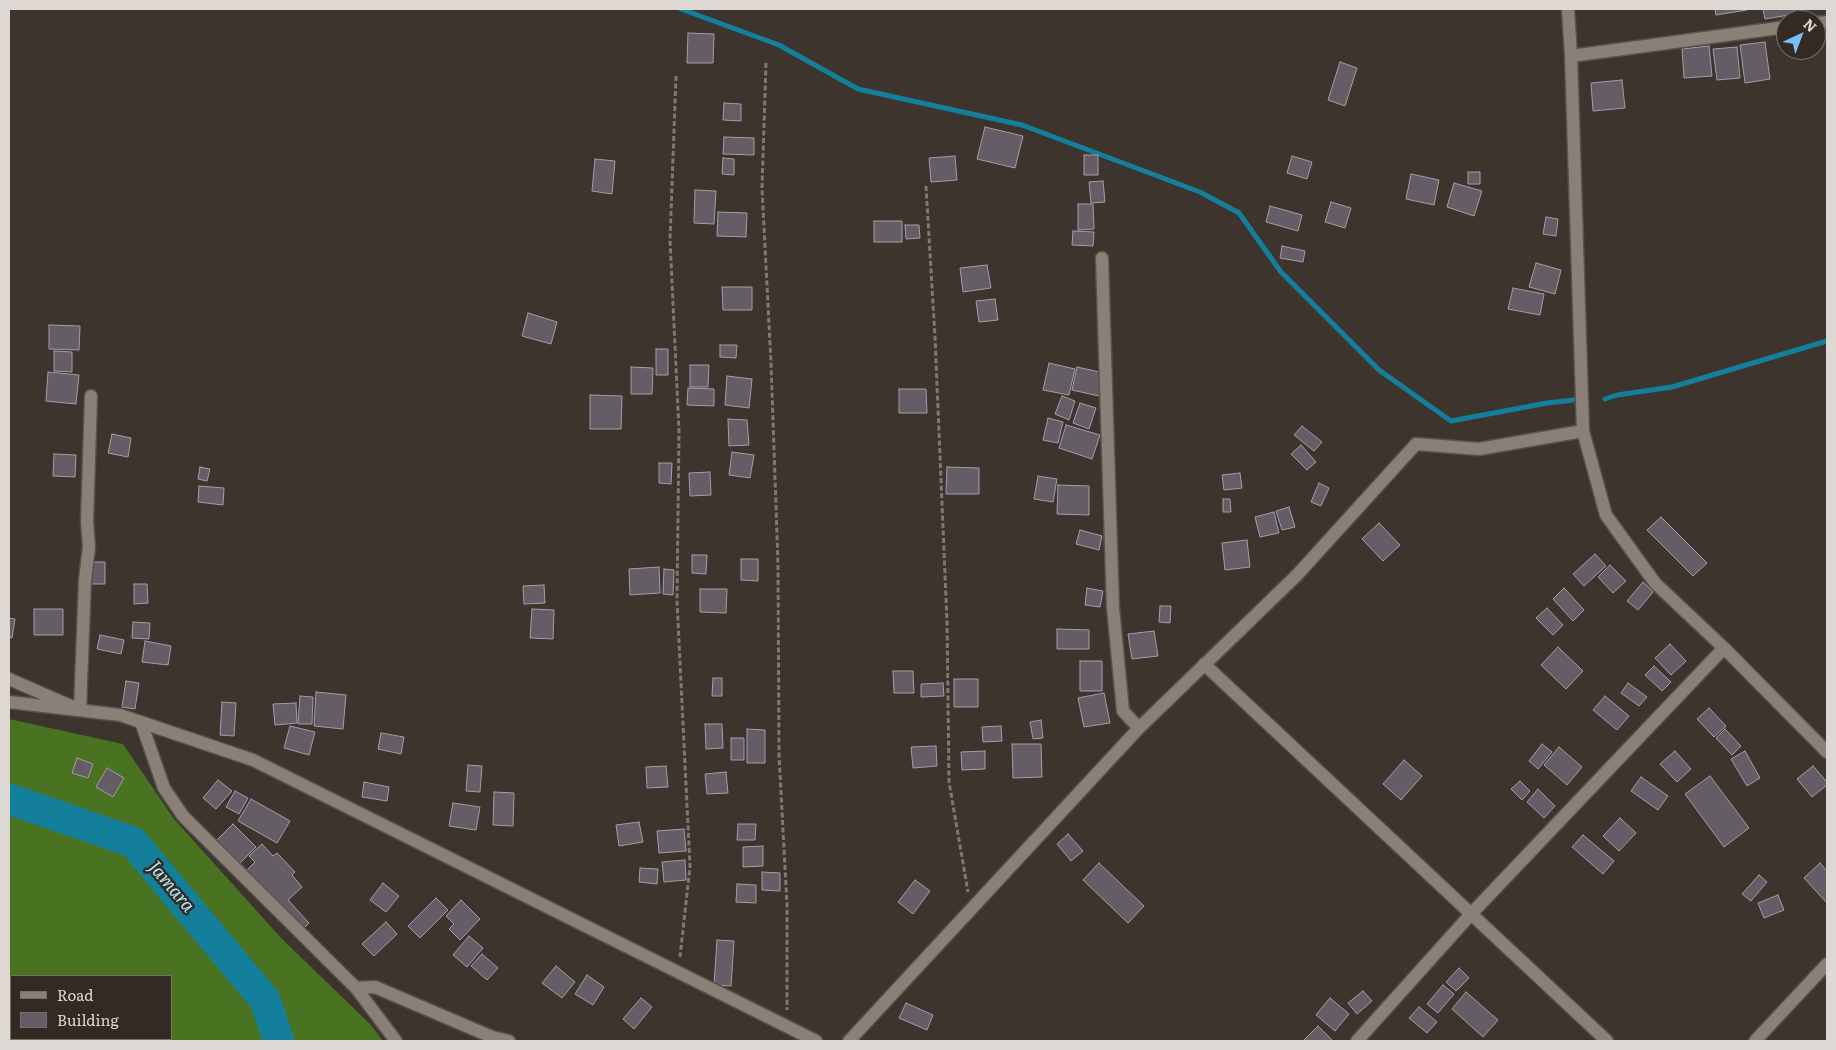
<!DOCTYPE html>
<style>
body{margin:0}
#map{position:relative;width:1836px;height:1050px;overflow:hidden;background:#3c342d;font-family:Literata,serif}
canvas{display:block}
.frame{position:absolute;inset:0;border:10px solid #ddd8d3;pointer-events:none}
.legend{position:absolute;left:10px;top:975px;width:162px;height:65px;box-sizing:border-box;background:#322a23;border:1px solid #767069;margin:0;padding:6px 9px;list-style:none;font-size:15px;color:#ddd8d3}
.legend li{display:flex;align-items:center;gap:10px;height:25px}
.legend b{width:25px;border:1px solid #767069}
.north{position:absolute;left:1776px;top:10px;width:50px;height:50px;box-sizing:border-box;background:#322a23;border:1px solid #767069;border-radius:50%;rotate:43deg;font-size:14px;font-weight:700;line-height:20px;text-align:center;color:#ddd8d3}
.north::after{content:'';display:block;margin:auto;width:18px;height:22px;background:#79bff8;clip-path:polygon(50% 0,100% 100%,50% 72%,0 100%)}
</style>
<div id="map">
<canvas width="1836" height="1050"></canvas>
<div class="frame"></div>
<ul class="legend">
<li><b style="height:6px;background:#8a8078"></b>Road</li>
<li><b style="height:14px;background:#655d65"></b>Building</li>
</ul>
<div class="north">N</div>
</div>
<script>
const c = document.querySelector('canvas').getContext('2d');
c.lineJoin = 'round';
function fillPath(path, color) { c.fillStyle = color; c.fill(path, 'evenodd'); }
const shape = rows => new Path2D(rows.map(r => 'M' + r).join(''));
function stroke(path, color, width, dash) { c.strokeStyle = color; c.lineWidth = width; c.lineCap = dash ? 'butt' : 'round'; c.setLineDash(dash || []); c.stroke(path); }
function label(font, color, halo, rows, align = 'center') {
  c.font = font + ' Literata,serif'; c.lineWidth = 5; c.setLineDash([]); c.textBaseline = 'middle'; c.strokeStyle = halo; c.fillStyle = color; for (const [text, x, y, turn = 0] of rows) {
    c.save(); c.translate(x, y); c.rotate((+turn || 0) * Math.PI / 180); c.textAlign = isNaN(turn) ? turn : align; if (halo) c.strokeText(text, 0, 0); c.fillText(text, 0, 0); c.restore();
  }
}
const forest = shape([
 [9,719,123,744,174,819,282,939,371,1025,383,1041,9,1041],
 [11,976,171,976,171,1039,11,1039]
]);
const stream = shape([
 [681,9,779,45,858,89,1022,125,1200,192,1239,213,1281,272,1379,370,1451,421,1547,403,1574,400],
 [1605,399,1617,395,1672,387,1827,341]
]);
const river = shape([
 [9,799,133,842,265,1000,279,1041]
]);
const building = shape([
 [1715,9,1747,9,1747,10,1716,15,1715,9],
 [1763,9,1794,9,1795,14,1765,19,1763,9],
 [688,33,714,34,713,63,687,63,688,33],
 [1765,42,1770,79,1745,83,1740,45,1765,42],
 [1709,46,1712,76,1684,78,1682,49,1709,46],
 [1737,47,1740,78,1717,80,1713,49,1737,47],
 [1340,62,1357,68,1345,106,1328,100,1340,62],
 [1622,80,1625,108,1593,111,1591,83,1622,80],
 [724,103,741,104,741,121,723,120,724,103],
 [985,127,1023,136,1015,168,977,159,985,127],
 [724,137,754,138,754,155,723,154,724,137],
 [1084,155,1098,155,1098,175,1084,175,1084,155],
 [955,156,957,180,931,182,929,158,955,156],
 [1292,156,1312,162,1307,179,1287,173,1292,156],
 [723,158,734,159,734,175,722,174,723,158],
 [595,159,615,161,612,194,592,191,595,159],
 [1468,172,1480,172,1480,184,1468,184,1468,172],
 [1411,174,1439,180,1434,205,1406,199,1411,174],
 [1103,181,1105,202,1091,203,1089,182,1103,181],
 [1454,183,1482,191,1474,216,1447,207,1454,183],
 [695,190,716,191,714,224,694,223,695,190],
 [1331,202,1351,208,1345,228,1325,222,1331,202],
 [1078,204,1093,204,1094,229,1078,230,1078,204],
 [1270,206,1302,215,1298,231,1266,222,1270,206],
 [718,212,747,213,746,237,717,236,718,212],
 [1546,217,1558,219,1556,236,1543,234,1546,217],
 [874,221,902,221,902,242,874,242,874,221],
 [905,225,919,225,920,238,906,239,905,225],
 [1073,231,1094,232,1093,246,1072,245,1073,231],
 [1282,246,1305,251,1303,262,1280,258,1282,246],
 [1536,263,1561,270,1555,294,1529,287,1536,263],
 [987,265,991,288,963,292,960,268,987,265],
 [722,287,752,287,752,310,723,310,722,287],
 [1513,288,1544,294,1540,315,1508,309,1513,288],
 [995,299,998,320,979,322,976,301,995,299],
 [528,313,557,322,551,344,522,336,528,313],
 [49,325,80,326,79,350,49,349,49,325],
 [720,345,737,345,736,358,720,357,720,345],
 [656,349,668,349,668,375,656,375,656,349],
 [54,351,72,352,72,372,54,371,54,351],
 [1049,363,1075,369,1069,395,1043,390,1049,363],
 [690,365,709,365,708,387,690,387,690,365],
 [631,367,653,368,652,394,631,394,631,367],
 [1077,367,1104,373,1099,396,1072,390,1077,367],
 [48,372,79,375,76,404,46,401,48,372],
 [727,376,752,379,749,408,725,405,727,376],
 [688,388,714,389,714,406,687,405,688,388],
 [899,389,926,389,927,413,899,413,899,389],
 [590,395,622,396,621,429,590,429,590,395],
 [1062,396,1075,401,1069,420,1055,414,1062,396],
 [1080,403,1096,408,1089,429,1073,423,1080,403],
 [1048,418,1063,422,1058,443,1043,440,1048,418],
 [728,419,747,420,749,445,729,446,728,419],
 [1066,425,1100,435,1092,459,1059,448,1066,425],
 [1302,426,1322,442,1314,451,1294,435,1302,426],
 [112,434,131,438,128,457,108,453,112,434],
 [1301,445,1316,462,1307,470,1291,454,1301,445],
 [732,452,754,455,750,478,729,475,732,452],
 [54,454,76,455,75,477,53,476,54,454],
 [659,463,672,463,671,484,659,483,659,463],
 [200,467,210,469,207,481,198,479,200,467],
 [947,467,979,468,979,494,946,494,947,467],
 [710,472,711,495,690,496,689,473,710,472],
 [1240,473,1242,488,1224,490,1222,475,1240,473],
 [1038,476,1057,479,1053,502,1034,499,1038,476],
 [1319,483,1329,488,1321,506,1311,502,1319,483],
 [1058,485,1089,486,1089,515,1057,514,1058,485],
 [199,486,224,488,223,505,198,502,199,486],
 [1223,499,1230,499,1231,512,1223,512,1223,499],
 [1289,507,1295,527,1282,530,1276,511,1289,507],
 [1274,512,1279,533,1260,537,1255,517,1274,512],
 [1661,517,1707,563,1693,576,1647,530,1661,517],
 [1379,523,1400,545,1383,561,1362,539,1379,523],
 [1080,530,1102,536,1099,550,1076,544,1080,530],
 [1247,540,1250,567,1225,570,1222,543,1247,540],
 [1595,554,1606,566,1584,586,1573,574,1595,554],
 [692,555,707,555,706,574,692,573,692,555],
 [741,559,758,559,758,581,741,580,741,559],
 [91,562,105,562,105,584,91,584,91,562],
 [1610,565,1626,581,1613,593,1598,577,1610,565],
 [659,567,660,593,630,595,629,569,659,567],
 [664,569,674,570,673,595,663,594,664,569],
 [1643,582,1653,592,1638,610,1627,601,1643,582],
 [134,584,147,584,148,603,134,604,134,584],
 [544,585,545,603,524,604,523,586,544,585],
 [1087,588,1103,591,1100,607,1085,605,1087,588],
 [1564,588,1584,610,1573,621,1553,599,1564,588],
 [700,589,727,589,726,613,700,612,700,589],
 [1160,606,1171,606,1170,623,1159,622,1160,606],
 [1547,608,1563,625,1553,635,1536,618,1547,608],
 [34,609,63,609,63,635,34,635,34,609],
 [532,609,554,610,553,639,530,638,532,609],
 [9,618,15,619,12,638,9,637,9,618],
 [133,622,150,623,149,639,132,638,133,622],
 [1057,629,1089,630,1089,649,1057,649,1057,629],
 [1154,631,1158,656,1132,659,1128,634,1154,631],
 [100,635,124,640,121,654,97,649,100,635],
 [145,641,171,646,168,665,142,662,145,641],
 [1670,644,1686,661,1671,675,1655,658,1670,644],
 [1558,647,1583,671,1566,689,1541,665,1558,647],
 [1080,661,1102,661,1102,691,1080,691,1080,661],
 [1654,666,1671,682,1662,691,1645,675,1654,666],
 [893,671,913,671,914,693,894,693,893,671],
 [713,678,722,678,722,696,712,696,713,678],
 [954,679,978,679,978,707,954,707,954,679],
 [126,681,139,683,135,709,122,707,126,681],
 [943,683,944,696,921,697,921,684,943,683],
 [1628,683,1647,697,1639,706,1621,693,1628,683],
 [316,692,346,695,343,729,314,726,316,692],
 [1104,693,1110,723,1084,727,1078,698,1104,693],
 [300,696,313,697,312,724,298,724,300,696],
 [1605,696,1629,716,1617,730,1593,710,1605,696],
 [222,702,236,703,234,736,220,735,222,702],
 [296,703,297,723,275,725,273,704,296,703],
 [1709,708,1726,726,1714,737,1697,719,1709,708],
 [1041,720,1043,738,1033,739,1030,722,1041,720],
 [705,724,722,724,723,748,706,749,705,724],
 [290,726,315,732,309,755,284,748,290,726],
 [1001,726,1002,741,983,742,982,727,1001,726],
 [747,729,765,730,765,763,747,763,747,729],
 [1725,729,1741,746,1732,755,1716,738,1725,729],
 [381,733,404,737,401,754,378,749,381,733],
 [731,738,744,738,744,760,731,760,731,738],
 [1012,744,1041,744,1042,777,1013,778,1012,744],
 [1542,744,1552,752,1538,769,1529,761,1542,744],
 [936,746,937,766,913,768,911,747,936,746],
 [1559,747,1582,767,1567,785,1544,765,1559,747],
 [985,751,985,769,962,770,961,752,985,751],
 [1675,751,1691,769,1677,782,1660,764,1675,751],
 [1745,751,1760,778,1747,786,1731,759,1745,751],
 [77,758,93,764,88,778,72,773,77,758],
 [1404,760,1422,776,1401,800,1383,784,1404,760],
 [468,765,482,766,480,792,466,791,468,765],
 [666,766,668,787,647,788,646,767,666,766],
 [1813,766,1827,782,1827,785,1812,797,1797,779,1813,766],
 [107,768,124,778,113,797,96,787,107,768],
 [726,772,728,793,707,794,705,774,726,772],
 [1710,776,1749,828,1724,847,1685,794,1710,776],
 [1641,777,1668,796,1658,810,1631,791,1641,777],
 [218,780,232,791,216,809,203,798,218,780],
 [1520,781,1530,791,1522,800,1511,789,1520,781],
 [364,782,389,787,387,801,362,797,364,782],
 [1538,789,1555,806,1544,818,1527,802,1538,789],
 [235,791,248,798,239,814,226,807,235,791],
 [494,792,514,793,513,826,493,825,494,792],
 [251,799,290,821,277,843,238,821,251,799],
 [453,803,480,807,476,830,449,826,453,803],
 [1620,818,1636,833,1619,851,1603,836,1620,818],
 [639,822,643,842,619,846,616,825,639,822],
 [233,824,256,847,239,864,216,841,233,824],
 [738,824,756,824,755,840,737,840,738,824],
 [684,829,686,851,659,853,657,831,684,829],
 [1068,834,1083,851,1071,861,1057,844,1068,834],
 [1583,835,1614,861,1603,874,1572,847,1583,835],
 [262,844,273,856,277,853,295,872,292,875,302,887,288,900,309,923,301,931,246,871,255,862,249,856,262,844],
 [763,846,763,866,743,867,743,847,763,846],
 [685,860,686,880,664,882,662,862,685,860],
 [1099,863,1144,906,1128,923,1083,880,1099,863],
 [1820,863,1827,871,1827,903,1804,878,1820,863],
 [640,868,658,869,657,884,639,882,640,868],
 [762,872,780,873,780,891,762,890,762,872],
 [1759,875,1767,882,1751,901,1742,894,1759,875],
 [915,880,930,891,913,914,898,902,915,880],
 [383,883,399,896,386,912,370,900,383,883],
 [737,884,756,885,756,903,736,902,737,884],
 [1778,895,1784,910,1764,918,1758,903,1778,895],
 [436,898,448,910,420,938,408,926,436,898],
 [461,900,480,919,460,940,449,929,454,924,446,916,461,900],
 [386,922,397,934,374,956,362,944,386,922],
 [469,936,483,948,467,967,453,955,469,936],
 [717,940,734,941,731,986,714,985,717,940],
 [482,954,498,968,487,980,471,966,482,954],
 [556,966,575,982,562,998,542,983,556,966],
 [1459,968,1469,978,1456,991,1446,982,1459,968],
 [587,975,604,987,593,1005,575,994,587,975],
 [1443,985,1454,994,1438,1013,1427,1004,1443,985],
 [1363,991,1372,1001,1357,1014,1348,1003,1363,991],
 [1466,992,1498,1020,1483,1037,1452,1009,1466,992],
 [641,998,652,1007,634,1029,623,1019,641,998],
 [1330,998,1349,1014,1335,1031,1316,1015,1330,998],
 [906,1003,933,1015,927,1030,899,1018,906,1003],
 [1419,1007,1437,1022,1427,1033,1409,1018,1419,1007],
 [1318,1026,1332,1040,1330,1041,1303,1041,1318,1026]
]);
const path = shape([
 [766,63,762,188,771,363,778,564,779,755,787,905,787,1010],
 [676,76,670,240,679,430,677,601,690,866,680,957],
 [926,186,935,337,947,622,949,782,968,892]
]);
const minor = shape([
 [1568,9,1571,56,1583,431,1606,515,1655,583,1724,648,1827,752],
 [1816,23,1827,22],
 [1571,56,1786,27],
 [1102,258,1113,608,1123,711,1139,728],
 [1204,664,1607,1041],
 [9,679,80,710,85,580,89,547,87,521,91,396],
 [9,702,120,715,253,760,816,1041],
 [141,722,164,788,183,816,356,988,396,1041],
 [356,988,375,987,492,1037,509,1041],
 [849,1041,1139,728,1297,575,1416,444,1479,449,1583,431],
 [1357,1041,1471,914,1724,648],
 [1755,1041,1827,964]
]);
const waterNames = [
 ["Jamara",171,887,50]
];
fillPath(forest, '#497320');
stroke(stream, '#147f9b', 5);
stroke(river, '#147f9b', 31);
fillPath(building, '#655d65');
stroke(building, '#a69da7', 1);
stroke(minor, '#57514a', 15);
stroke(path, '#807973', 3, [5, 2.5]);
stroke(minor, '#8a8078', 12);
label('italic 18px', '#b2e8fb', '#322a23', waterNames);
</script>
